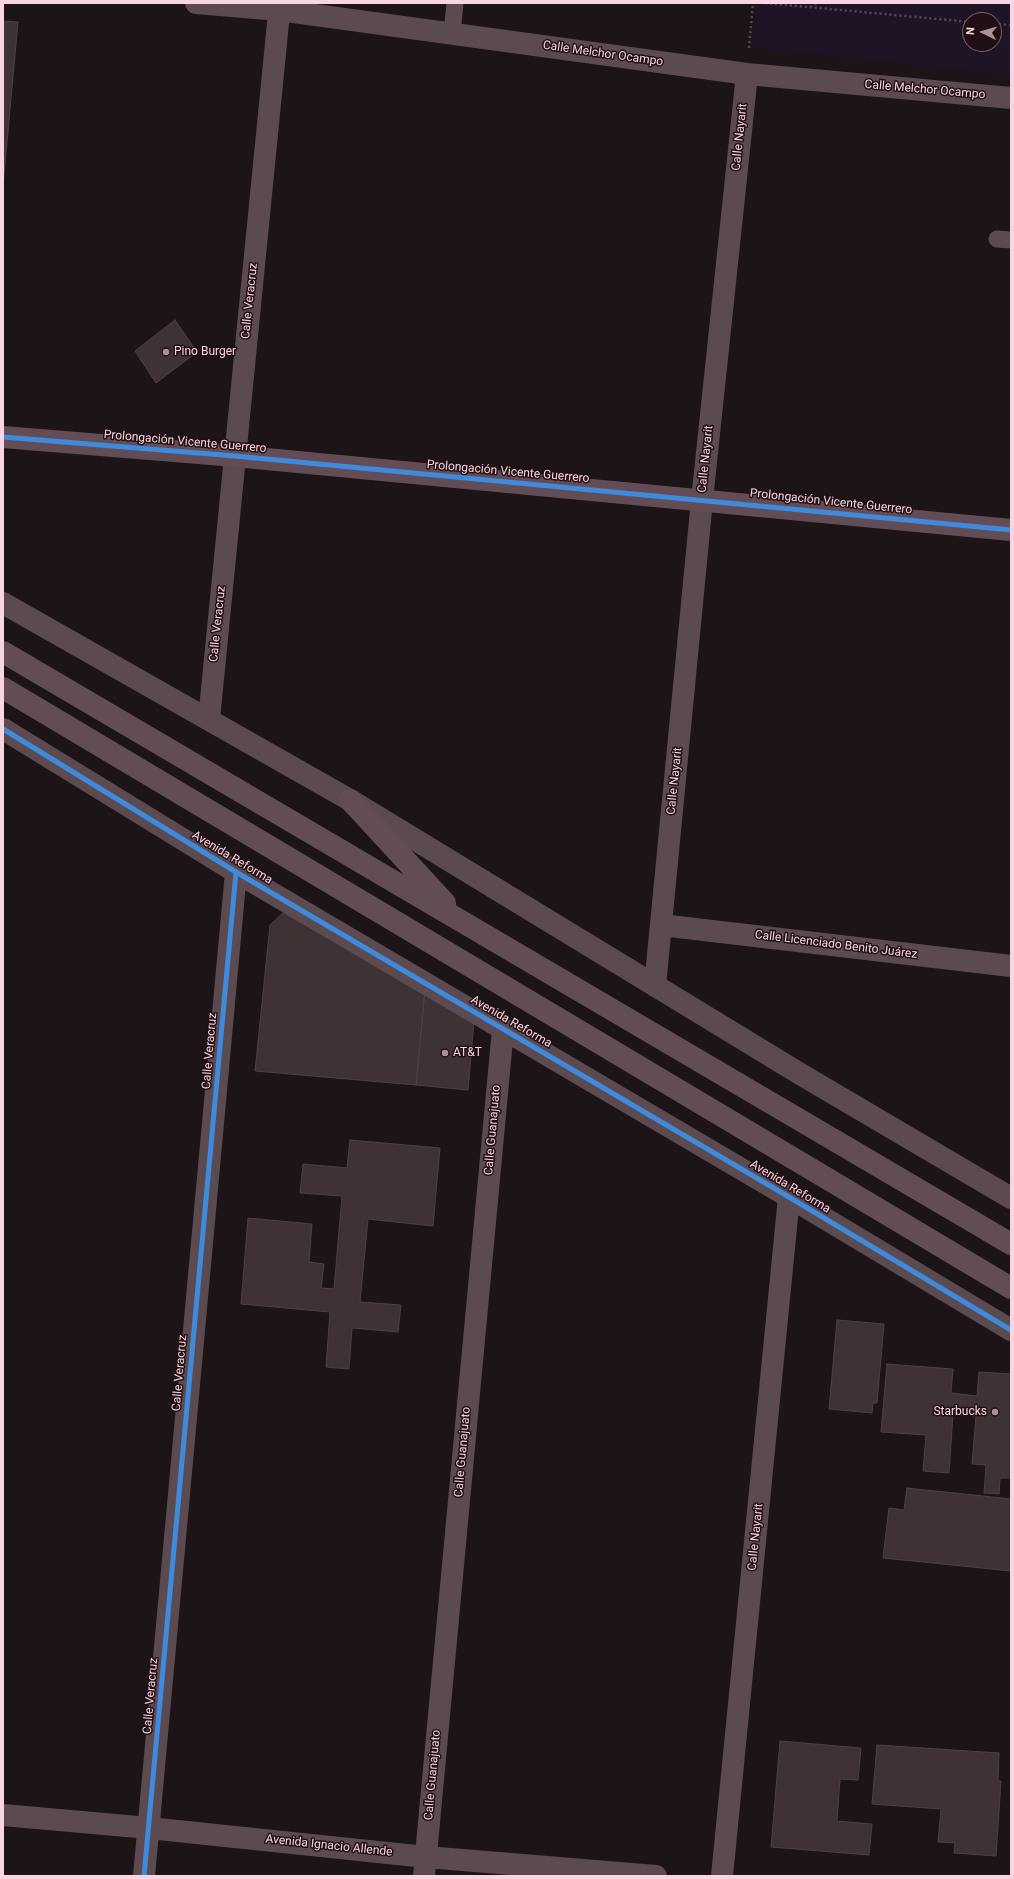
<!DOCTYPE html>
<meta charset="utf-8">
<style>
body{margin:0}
#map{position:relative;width:1014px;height:1879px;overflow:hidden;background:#1c1416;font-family:Roboto,sans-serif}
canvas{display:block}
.frame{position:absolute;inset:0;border:4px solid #f9d5e1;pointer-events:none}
.north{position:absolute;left:962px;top:12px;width:40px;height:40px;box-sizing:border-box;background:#201014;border:1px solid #775f66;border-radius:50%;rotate:275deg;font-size:11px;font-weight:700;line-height:16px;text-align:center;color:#f9d5e1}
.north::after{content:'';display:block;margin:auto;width:14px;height:18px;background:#ac919a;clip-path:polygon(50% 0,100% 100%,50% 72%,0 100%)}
</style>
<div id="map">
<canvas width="1014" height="1879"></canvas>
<div class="frame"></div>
<div class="north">N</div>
</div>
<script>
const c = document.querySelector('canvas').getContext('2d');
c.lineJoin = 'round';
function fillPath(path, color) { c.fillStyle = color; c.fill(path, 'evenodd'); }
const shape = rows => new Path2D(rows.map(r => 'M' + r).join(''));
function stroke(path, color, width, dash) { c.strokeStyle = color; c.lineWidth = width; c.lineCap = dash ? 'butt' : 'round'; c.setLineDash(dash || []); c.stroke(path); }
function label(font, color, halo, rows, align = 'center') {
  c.font = font + ' Roboto,sans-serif'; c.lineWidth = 3; c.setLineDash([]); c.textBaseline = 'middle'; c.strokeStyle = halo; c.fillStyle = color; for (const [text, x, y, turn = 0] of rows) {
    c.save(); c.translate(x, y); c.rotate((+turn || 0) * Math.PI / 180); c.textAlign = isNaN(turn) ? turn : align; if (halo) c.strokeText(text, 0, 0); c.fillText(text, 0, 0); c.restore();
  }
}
const green = shape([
 [755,3,1011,3,1011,76,751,48],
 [970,20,994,20,994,44,970,44]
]);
const building = shape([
 [3,21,18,22,3,186,3,21],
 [175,320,197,352,156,383,135,351,175,320],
 [283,913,425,989,416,1085,255,1071,270,925,283,913],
 [425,989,474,1021,468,1090,416,1085,425,989],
 [350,1140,440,1148,433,1226,368,1219,360,1302,401,1305,398,1332,352,1328,349,1369,326,1367,330,1312,241,1304,248,1218,312,1224,309,1262,324,1264,321,1288,334,1289,342,1196,300,1193,303,1164,347,1168,350,1140],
 [837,1320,884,1324,877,1403,873,1403,872,1413,829,1409,837,1320],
 [887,1364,953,1369,951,1393,977,1396,979,1372,1011,1374,1011,1478,1000,1478,999,1494,984,1493,986,1465,972,1464,976,1416,953,1414,949,1473,923,1471,926,1435,881,1432,887,1364],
 [907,1488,1011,1499,1011,1571,883,1558,889,1508,904,1510,907,1488],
 [780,1741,861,1748,858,1780,840,1779,837,1821,872,1824,869,1855,771,1847,780,1741],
 [877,1745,999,1753,998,1781,1001,1781,996,1856,954,1853,955,1843,938,1842,941,1809,872,1804,877,1745]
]);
const path = shape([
 [765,3,970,22],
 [810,7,816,3],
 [994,24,1011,25],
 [749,48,753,3]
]);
const lane = shape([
 [452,34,455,3],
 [997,239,1011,240]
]);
const street = shape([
 [196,3,279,10,747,74,1011,98],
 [3,603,350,800,802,1075,1011,1198],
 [209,719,280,3],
 [3,729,236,872,789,1197,1011,1330],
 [661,925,1011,966],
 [655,986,702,500,747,74],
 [3,1815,149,1828,426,1857,656,1876],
 [144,1876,236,872],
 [424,1876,503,1029],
 [722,1876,789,1197]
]);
const secondary = shape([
 [3,437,235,456,1011,530],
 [3,652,1011,1244],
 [3,688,1011,1288],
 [350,800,445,903]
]);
const cycleway = shape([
 [3,437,235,456,1011,530],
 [3,729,236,872,789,1197,1011,1330],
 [144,1876,236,872]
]);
const markers = [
 [166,352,4,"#ac919a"],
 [445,1053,4,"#ac919a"],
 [995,1412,4,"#ac919a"]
];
const streetNames = [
 ["Calle Melchor Ocampo",603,54,8],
 ["Calle Melchor Ocampo",925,90,5],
 ["Calle Nayarit",740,137,-84],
 ["Calle Veracruz",250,301,-84],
 ["Prolongación Vicente Guerrero",185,442,5],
 ["Calle Nayarit",706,459,-84],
 ["Prolongación Vicente Guerrero",508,472,5],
 ["Prolongación Vicente Guerrero",831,502,6],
 ["Calle Veracruz",218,624,-84],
 ["Calle Nayarit",675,781,-84],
 ["Avenida Reforma",232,858,31],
 ["Calle Licenciado Benito Juárez",836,945,7],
 ["Avenida Reforma",511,1022,30],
 ["Calle Veracruz",210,1051,-85],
 ["Calle Guanajuato",493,1130,-85],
 ["Avenida Reforma",790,1187,31],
 ["Calle Veracruz",180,1373,-85],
 ["Calle Guanajuato",463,1452,-85],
 ["Calle Nayarit",756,1537,-84],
 ["Calle Veracruz",151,1696,-85],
 ["Calle Guanajuato",433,1775,-85],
 ["Avenida Ignacio Allende",329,1846,6]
];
const poiNames = [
 ["Pino Burger",174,352],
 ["AT&T",453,1053],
 ["Starbucks",987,1412,"right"]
];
fillPath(green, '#1f1426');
fillPath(building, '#3e3235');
stroke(building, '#4f4044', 1);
stroke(path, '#594958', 2.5, [2, 3]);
stroke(lane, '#5c4a51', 17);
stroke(street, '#5c4a51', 22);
stroke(secondary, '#624d56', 22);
stroke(cycleway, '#408adc', 5);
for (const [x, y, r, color] of markers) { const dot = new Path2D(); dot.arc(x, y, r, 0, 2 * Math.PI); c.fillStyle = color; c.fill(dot); stroke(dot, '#201014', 1.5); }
label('12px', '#f9d5e1', '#201014', streetNames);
label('12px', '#f9d5e1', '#201014', poiNames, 'left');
</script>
